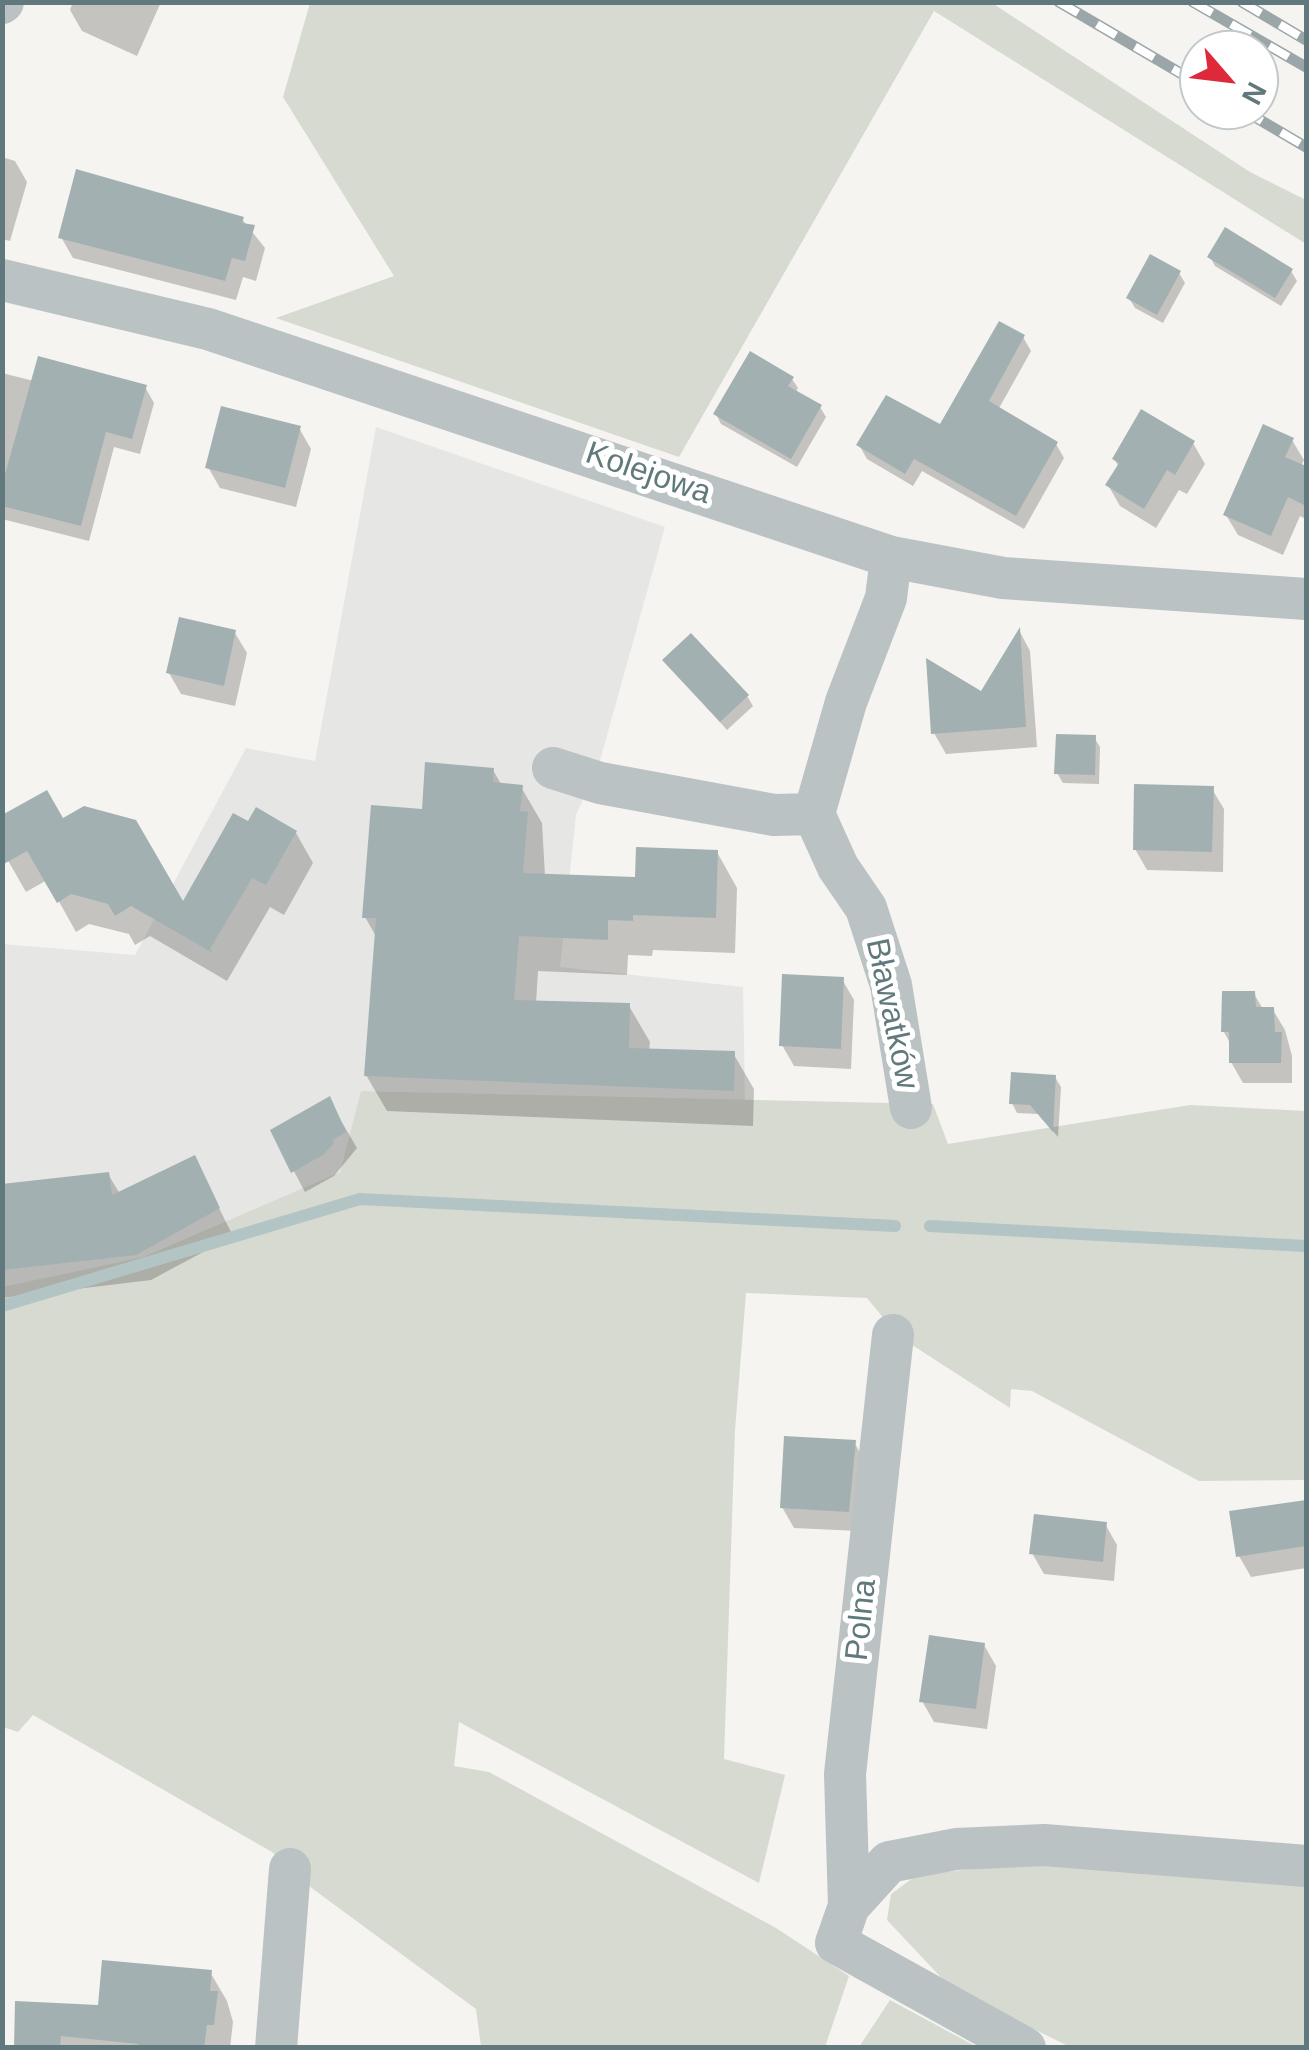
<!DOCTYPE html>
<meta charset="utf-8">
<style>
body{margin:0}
#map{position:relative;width:1309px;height:2050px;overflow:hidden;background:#f5f4f1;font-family:Arial,sans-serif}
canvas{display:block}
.frame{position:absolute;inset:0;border:5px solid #61797c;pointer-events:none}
.north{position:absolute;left:1179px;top:30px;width:100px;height:100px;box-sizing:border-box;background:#fff;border:2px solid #c0c9cb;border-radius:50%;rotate:118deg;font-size:28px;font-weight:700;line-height:40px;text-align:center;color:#61797c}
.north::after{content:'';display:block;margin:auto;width:35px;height:45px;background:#de293a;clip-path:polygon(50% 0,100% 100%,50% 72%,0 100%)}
</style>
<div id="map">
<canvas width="1309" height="2050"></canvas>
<div class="frame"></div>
<div class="north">N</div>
</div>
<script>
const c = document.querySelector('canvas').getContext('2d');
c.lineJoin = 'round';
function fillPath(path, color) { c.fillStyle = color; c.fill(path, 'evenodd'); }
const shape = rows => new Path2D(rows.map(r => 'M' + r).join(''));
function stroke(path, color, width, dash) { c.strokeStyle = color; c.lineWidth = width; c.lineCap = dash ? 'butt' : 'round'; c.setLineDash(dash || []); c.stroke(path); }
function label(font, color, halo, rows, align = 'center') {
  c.font = font + ' Arial,sans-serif'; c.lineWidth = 10; c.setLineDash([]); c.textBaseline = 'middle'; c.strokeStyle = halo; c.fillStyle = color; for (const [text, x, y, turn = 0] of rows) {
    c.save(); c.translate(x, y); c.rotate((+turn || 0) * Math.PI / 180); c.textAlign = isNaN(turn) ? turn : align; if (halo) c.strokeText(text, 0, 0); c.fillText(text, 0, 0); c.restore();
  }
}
const built = shape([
 [376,427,665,527,599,764,576,815,560,967,743,987,745,1101,362,1091,340,1172,143,1257,3,1287,2,944,135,955,246,748,315,761]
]);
const green = shape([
 [310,3,992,3,1250,172,1306,200,1306,244,934,11,679,457,276,318,394,276,283,97],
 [361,1091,933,1104,948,1144,1190,1105,1306,1111,1306,1480,1199,1481,1032,1391,1011,1389,1010,1408,898,1336,867,1298,746,1293,735,1430,724,1759,785,1775,759,1883,459,1722,454,1766,489,1772,776,1928,849,1976,825,2047,481,2047,476,2009,313,1889,272,1852,33,1715,18,1732,3,1727,2,1287,143,1257,340,1172],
 [1046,1861,1306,1885,1306,2047,1070,2047,951,1988,887,1920,891,1894,917,1875],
 [890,2000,977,2047,859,2047]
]);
const shadow = shape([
 [73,2,161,2,137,56,82,31,70,10],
 [2,157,15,161,27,182,10,241,2,239],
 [242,219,265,248,256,281,243,277,236,300,73,258,61,237],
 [1210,257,1291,271,1297,281,1281,306,1215,266],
 [1179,273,1185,283,1163,323,1135,308,1129,298],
 [1023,337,1031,351,998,410,1056,444,1064,458,1024,529,922,471,913,486,867,459,859,445,941,427],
 [2,373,34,381,145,387,154,403,140,454,114,447,89,541,2,519],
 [792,379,798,388,795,393,820,407,826,417,797,467,721,424,716,414],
 [299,428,311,449,296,507,220,488,208,467],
 [1292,440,1304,460,1301,466,1306,469,1306,519,1300,516,1283,555,1238,535,1226,515],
 [1193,443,1205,464,1187,494,1179,490,1156,528,1120,506,1108,485,1119,467,1114,459],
 [1020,632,1030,651,1037,747,946,754,934,733,982,694],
 [235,633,247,653,235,706,181,694,169,673],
 [665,661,747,696,753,706,727,730],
 [1094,737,1100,747,1099,784,1063,783,1057,773],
 [493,770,502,786,521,787,542,823,545,876,637,880,717,852,737,888,735,953,653,950,652,956,628,955,627,975,538,971,536,1003,629,1006,650,1042,649,1051,733,1053,754,1089,753,1126,387,1111,366,1075,377,938,365,917,424,812],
 [1212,789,1224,809,1223,872,1147,870,1135,849],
 [62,821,183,906,249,824,296,833,313,863,284,915,270,907,227,981,150,936,135,945,129,934,89,924,76,932,47,880,26,892,2,850],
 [842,979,854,1000,851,1069,794,1066,782,1045],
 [1254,994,1263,1009,1273,1010,1285,1030,1292,1056,1292,1083,1243,1083,1231,1062,1231,1045,1224,1032],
 [1055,1077,1061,1087,1058,1137,1038,1114,1017,1113,1012,1103],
 [329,1100,357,1148,334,1176,305,1192,273,1132],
 [194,1158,233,1236,151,1280,2,1298,2,1187,108,1174,120,1194],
 [854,1442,866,1463,859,1531,794,1528,782,1507],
 [1306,1502,1306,1568,1251,1577,1239,1556,1232,1513],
 [1105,1524,1117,1545,1114,1581,1044,1574,1032,1553],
 [984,1645,996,1666,987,1729,934,1722,922,1701],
 [210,1972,227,2001,233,2022,230,2048,16,2048,100,2008]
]);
const stream = shape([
 [930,1226,1306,1246],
 [2,1306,360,1199,895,1226]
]);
const building = shape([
 [76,169,244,217,242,223,255,225,245,261,232,258,225,281,58,238],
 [1225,227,1293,269,1275,298,1207,257],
 [1150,254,1181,271,1157,315,1126,298],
 [999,321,1025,335,989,401,1058,442,1016,516,914,459,905,474,856,445,886,395,940,424],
 [750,351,794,377,788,386,822,405,791,459,713,414],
 [38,356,147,385,132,439,106,432,81,526,2,506,2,485],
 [221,406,301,426,285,488,205,468],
 [1141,409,1195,441,1175,475,1167,470,1144,509,1105,485,1119,463,1112,459],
 [1263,424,1294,438,1285,457,1306,466,1306,506,1288,497,1271,536,1223,515],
 [179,617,236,630,224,686,166,673],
 [1020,627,1026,727,931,734,926,658,981,691],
 [691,633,749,695,720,722,662,660],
 [1056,734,1096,735,1095,775,1054,774],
 [425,762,494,768,493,782,523,785,520,811,528,812,523,873,635,877,636,847,718,850,716,918,633,915,633,921,608,920,608,940,519,936,514,1000,630,1003,629,1048,735,1051,734,1091,364,1076,376,918,362,918,371,805,422,809],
 [1134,784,1214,786,1212,852,1133,850],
 [47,790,63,818,84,806,136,820,183,901,233,813,248,821,256,807,297,831,266,885,252,878,210,949,213,953,131,906,115,916,108,904,71,894,57,903,27,851,2,865,2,815],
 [782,974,844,977,841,1049,779,1046],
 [1222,991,1255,991,1256,1007,1274,1007,1275,1032,1282,1032,1281,1063,1229,1063,1229,1032,1221,1032],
 [1011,1072,1056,1075,1053,1132,1030,1105,1009,1104],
 [330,1096,346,1132,332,1140,334,1143,323,1155,291,1173,270,1130],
 [195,1155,220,1208,136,1255,2,1270,2,1184,109,1172,112,1195],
 [784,1436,856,1440,849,1512,780,1508],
 [1306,1500,1306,1546,1236,1557,1229,1511],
 [1034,1514,1107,1522,1103,1562,1029,1554],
 [929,1635,985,1643,976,1709,919,1702],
 [102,1960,212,1970,210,1991,218,1991,214,2025,207,2025,204,2048,138,2048,138,2044,61,2036,60,2048,14,2048,15,2001,98,2005]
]);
const street = shape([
 [2,3,3,2],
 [2,280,208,329,891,557,1003,578,1306,599],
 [891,557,886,598,846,702,814,814,838,867,866,908,891,985,911,1108],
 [553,768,600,783,774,815,814,814],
 [893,1335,845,1774,849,1906,836,1943,1025,2048],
 [849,1906,889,1862,956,1849,1044,1845,1306,1866],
 [276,2048,290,1869]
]);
const rail = shape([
 [1059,2,1199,84],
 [1193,2,1306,67],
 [1242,2,1306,40],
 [1243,110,1306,147]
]);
const streetNames = [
 ["Kolejowa",648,474,19],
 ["Bławatków",891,1014,78],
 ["Polna",862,1620,-84]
];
fillPath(built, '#e6e6e5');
fillPath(green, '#d7dad1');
fillPath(shadow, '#0003');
stroke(stream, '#b2c4c3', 12);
fillPath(building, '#a3b0b1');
stroke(street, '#bbc2c4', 42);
stroke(rail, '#9ba6a8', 11);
stroke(rail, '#fff', 8, [22]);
label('32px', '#61797c', '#fff', streetNames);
</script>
